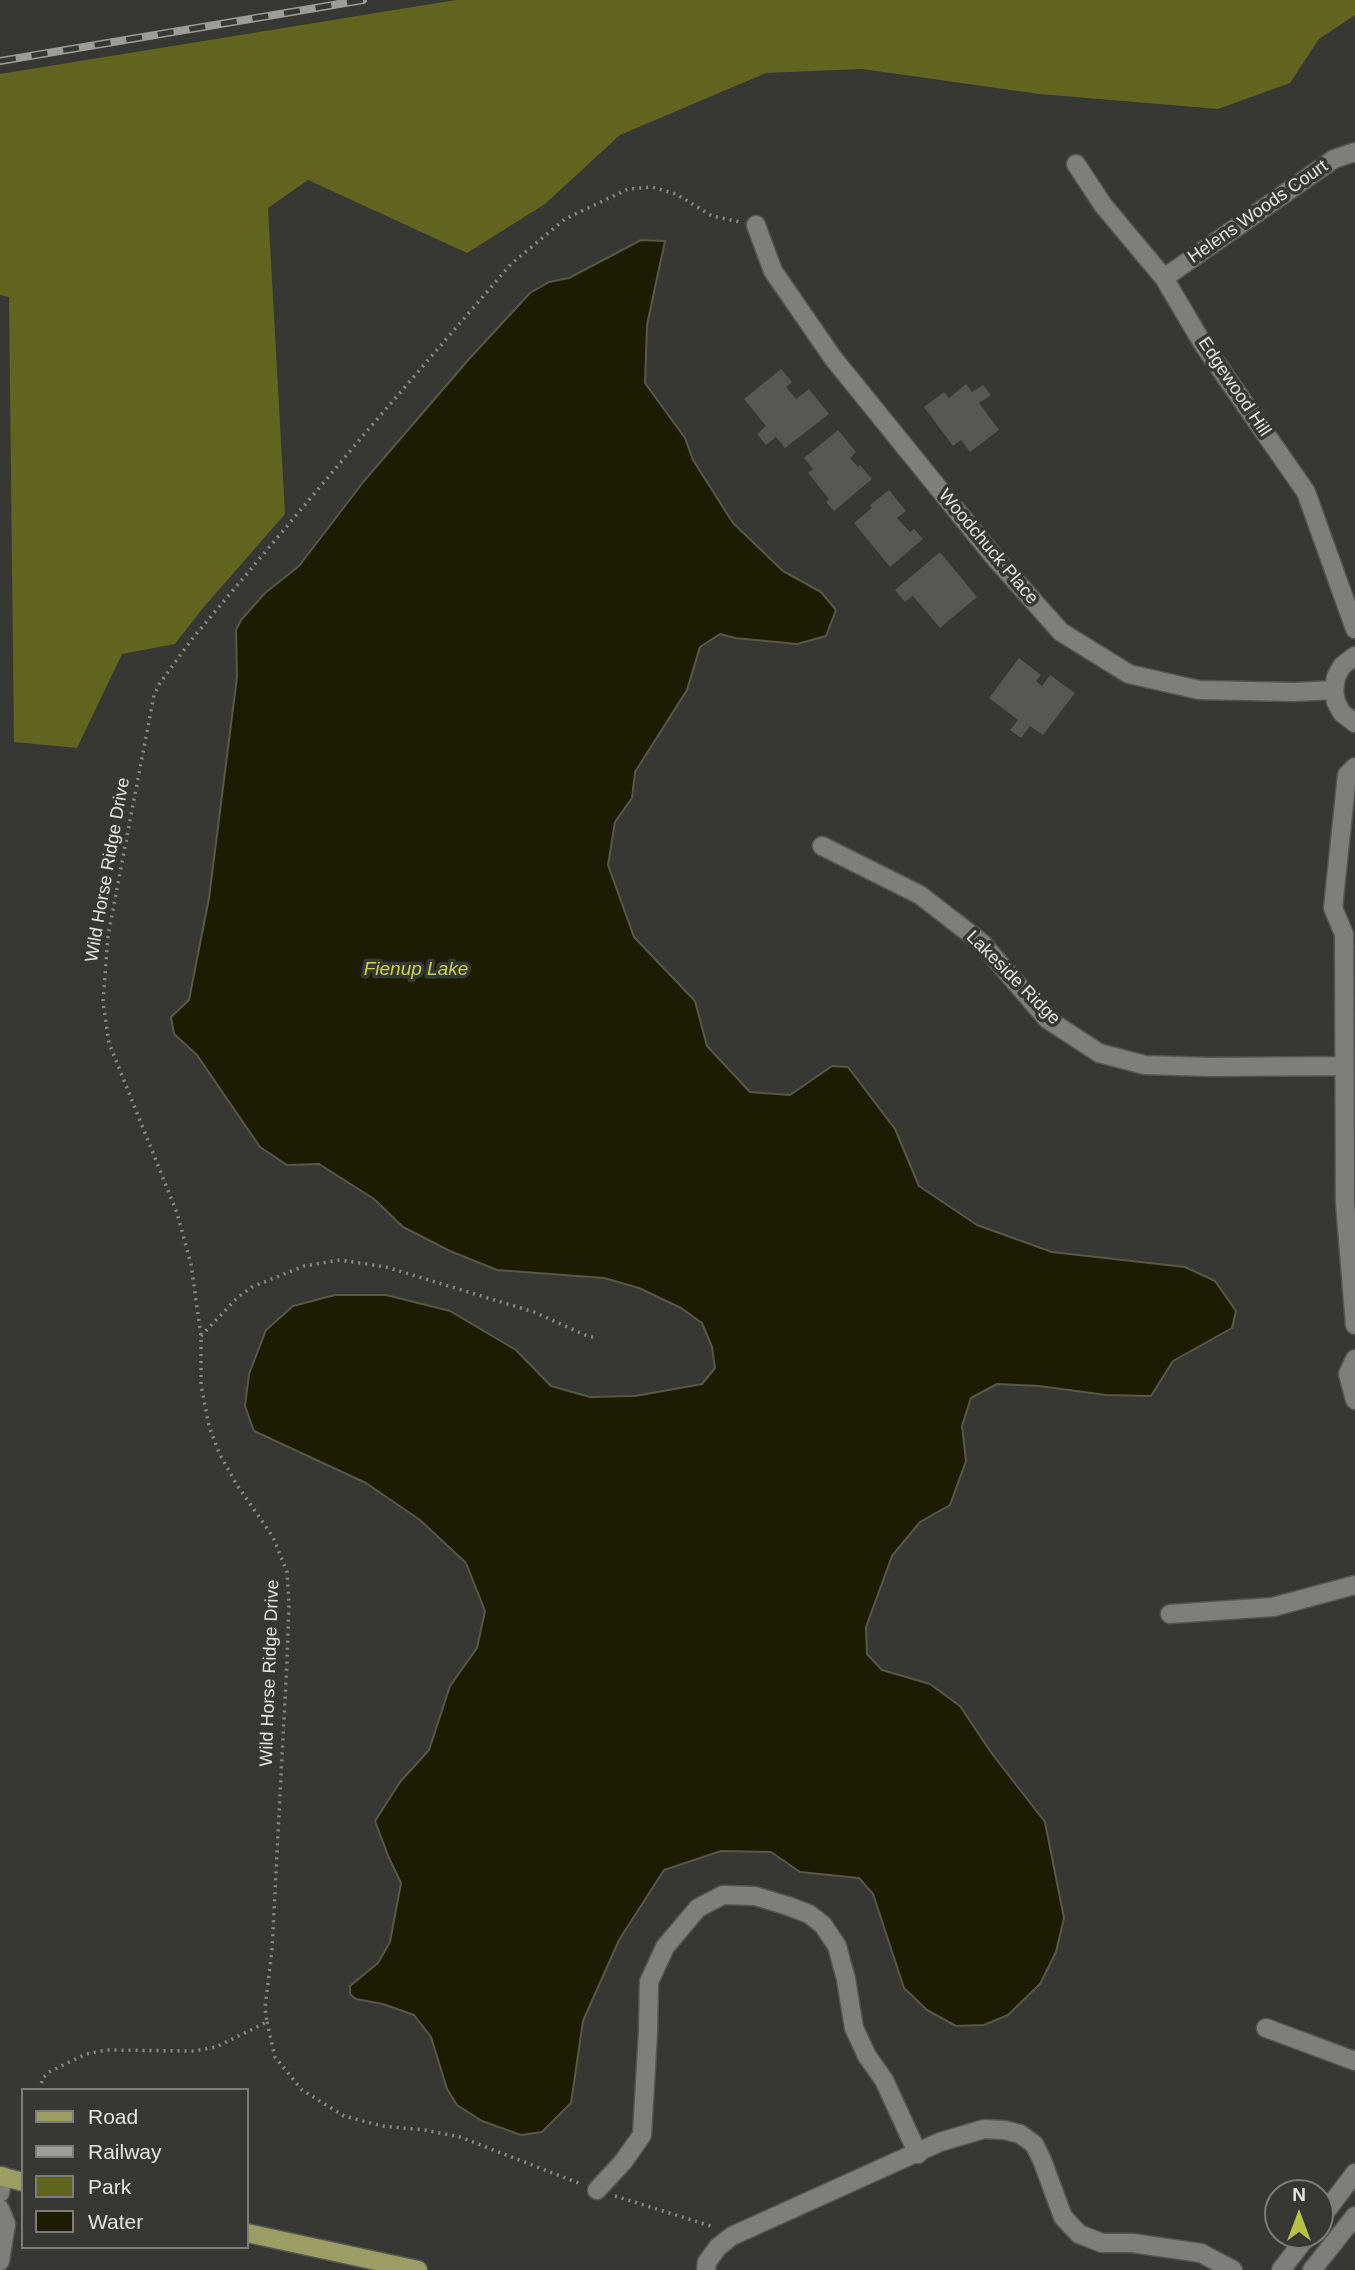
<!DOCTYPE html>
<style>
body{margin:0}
#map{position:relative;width:1355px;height:2270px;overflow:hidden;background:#373734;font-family:Arial,sans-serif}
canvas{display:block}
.legend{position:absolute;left:21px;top:2088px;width:228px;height:161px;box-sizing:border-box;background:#373734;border:2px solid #7c7c79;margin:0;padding:9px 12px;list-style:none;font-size:21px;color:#e3e4e1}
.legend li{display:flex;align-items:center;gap:14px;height:35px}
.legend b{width:35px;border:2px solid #7c7c79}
.north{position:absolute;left:1264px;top:2179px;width:70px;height:70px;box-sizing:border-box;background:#373734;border:2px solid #7c7c79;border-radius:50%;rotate:0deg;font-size:19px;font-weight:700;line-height:28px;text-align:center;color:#e3e4e1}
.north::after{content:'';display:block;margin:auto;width:24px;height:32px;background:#b9c046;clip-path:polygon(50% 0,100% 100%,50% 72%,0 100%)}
</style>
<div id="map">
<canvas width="1355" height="2270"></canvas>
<ul class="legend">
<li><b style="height:9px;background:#9a9e62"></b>Road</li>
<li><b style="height:9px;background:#9c9c99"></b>Railway</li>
<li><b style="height:19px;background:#61651f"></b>Park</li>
<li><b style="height:19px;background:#1c1d00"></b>Water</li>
</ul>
<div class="north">N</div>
</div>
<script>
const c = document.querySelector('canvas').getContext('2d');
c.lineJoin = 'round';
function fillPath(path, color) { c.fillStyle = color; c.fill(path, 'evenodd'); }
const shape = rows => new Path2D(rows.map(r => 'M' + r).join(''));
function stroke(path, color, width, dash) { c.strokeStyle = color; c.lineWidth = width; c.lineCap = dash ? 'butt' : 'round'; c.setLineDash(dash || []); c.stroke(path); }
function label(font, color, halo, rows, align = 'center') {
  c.font = font + ' Arial,sans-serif'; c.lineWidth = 7; c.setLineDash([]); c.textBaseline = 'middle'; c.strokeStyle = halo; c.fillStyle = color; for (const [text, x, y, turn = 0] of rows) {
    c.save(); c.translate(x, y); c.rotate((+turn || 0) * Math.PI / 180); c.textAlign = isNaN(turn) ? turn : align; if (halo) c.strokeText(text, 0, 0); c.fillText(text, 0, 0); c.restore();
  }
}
const green = shape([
 [456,0,1355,0,1355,15,1319,39,1290,83,1218,109,1039,94,862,69,766,73,620,135,545,204,467,253,308,180,268,208,285,514,203,608,175,644,122,654,77,748,14,742,9,297,0,295,0,74]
]);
const water = shape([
 [641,240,665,241,647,325,645,383,685,438,693,460,733,523,783,571,821,592,836,610,826,636,797,644,735,638,720,634,700,647,687,690,635,772,632,798,615,822,608,865,634,937,695,1001,707,1046,750,1092,790,1095,832,1066,848,1067,895,1129,919,1186,977,1225,1052,1252,1185,1267,1215,1281,1236,1311,1232,1328,1173,1361,1151,1396,1106,1395,1039,1386,997,1384,971,1398,962,1426,966,1461,950,1505,920,1522,892,1556,866,1627,867,1654,882,1670,930,1684,960,1706,990,1751,1045,1822,1064,1918,1056,1952,1040,1984,1008,2015,984,2025,956,2026,927,2010,904,1988,873,1894,859,1878,800,1872,771,1852,721,1851,664,1870,619,1940,583,2021,571,2103,542,2132,521,2135,482,2121,457,2105,447,2089,431,2037,414,2015,383,2004,356,1999,350,1994,350,1986,378,1963,390,1942,401,1883,389,1858,375,1821,400,1782,429,1750,450,1686,477,1648,485,1611,466,1563,420,1520,366,1483,254,1431,245,1406,249,1374,266,1330,293,1306,335,1295,386,1295,450,1311,516,1350,551,1386,590,1397,635,1396,702,1384,715,1368,712,1347,702,1323,681,1308,639,1288,604,1278,497,1270,450,1251,403,1227,374,1199,319,1164,287,1165,260,1147,197,1055,174,1034,171,1017,189,1000,209,898,237,677,236,630,241,620,265,593,299,566,364,481,469,359,530,293,549,282,569,278,641,240]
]);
const building = shape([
 [781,369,792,382,786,387,796,399,809,389,829,414,785,448,776,437,766,445,757,434,766,426,744,399],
 [966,384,972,392,983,385,991,395,979,403,999,430,970,452,961,440,953,446,924,407,944,392,949,398],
 [838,430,856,452,850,458,858,467,860,465,872,479,834,511,826,502,829,499,808,473,813,469,804,458],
 [889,490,906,511,897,518,910,532,914,529,923,539,890,567,854,523,872,508,870,505],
 [940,552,977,597,940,628,913,596,905,602,895,590],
 [1019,658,1041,675,1036,681,1042,686,1050,675,1075,693,1043,735,1030,726,1021,738,1010,730,1018,720,989,698]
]);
const path = shape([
 [201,1336,237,1298,252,1287,304,1266,340,1260,386,1267,534,1312,585,1335,596,1338],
 [267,2022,275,2057,302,2090,344,2116,382,2126,425,2130,460,2137,581,2184],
 [41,2090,42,2079,49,2072,86,2054,107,2050,194,2051,216,2047,267,2022,265,2008,272,1950,287,1661,289,1604,287,1572,273,1537,237,1485,219,1453,209,1426,201,1385,201,1336,191,1264,177,1213,109,1043,103,1002,108,936,154,695,160,683,192,639,367,431,511,264,565,219,628,189,652,187,676,194,712,216,740,222],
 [615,2196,714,2227]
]);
const minor = shape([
 [1076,164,1103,205,1164,278,1203,344,1306,492,1355,629],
 [756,225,773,271,833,358,995,558,1061,632,1129,674,1199,690,1295,692,1334,690],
 [1164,278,1334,159,1355,152],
 [1355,656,1342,666,1336,677,1334,690,1336,702,1342,713,1355,723],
 [1355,767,1347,775,1333,908,1344,934,1345,1203,1355,1325],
 [822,846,920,895,982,943,1047,1019,1099,1053,1145,1065,1210,1067,1344,1066],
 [1355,1359,1348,1374,1355,1400],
 [1170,1614,1273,1607,1355,1585],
 [1266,2028,1355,2061],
 [597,2190,623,2162,642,2135,648,2032,649,1982,665,1947,698,1908,723,1895,755,1896,788,1906,809,1914,823,1925,837,1946,846,1979,854,2028,867,2056,884,2080,918,2154],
 [0,2193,3,2176],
 [0,2209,6,2224,0,2261],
 [1320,2219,1355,2173],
 [706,2270,707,2262,718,2247,732,2236,940,2142,984,2129,1004,2130,1020,2134,1034,2144,1042,2160,1063,2217,1079,2234,1102,2243,1132,2243,1201,2253,1233,2270],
 [1281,2270,1308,2235],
 [1312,2270,1355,2216]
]);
const major = shape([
 [0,2176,23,2182],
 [247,2233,418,2270]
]);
const rail = shape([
 [0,61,363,0]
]);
const streetNames = [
 ["Helens Woods Court",1258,212,-35],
 ["Edgewood Hill",1234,387,56],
 ["Woodchuck Place",988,547,50],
 ["Wild Horse Ridge Drive",108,870,-80],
 ["Lakeside Ridge",1013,978,45],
 ["Wild Horse Ridge Drive",270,1673,-88]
];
const waterNames = [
 ["Fienup Lake",416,970]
];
fillPath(green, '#61651f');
fillPath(water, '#1c1d00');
stroke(water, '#585944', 2);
fillPath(building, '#575753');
stroke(minor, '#555652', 21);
stroke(major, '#555652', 21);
stroke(path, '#8a8a87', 3.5, [2, 5]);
stroke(minor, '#7e7f7b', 18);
stroke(major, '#9a9e62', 18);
stroke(rail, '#9c9c99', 8);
stroke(rail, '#373734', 5, [16]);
label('18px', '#e3e4e1', '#373734', streetNames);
label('italic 19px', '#cad249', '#373734', waterNames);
</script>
